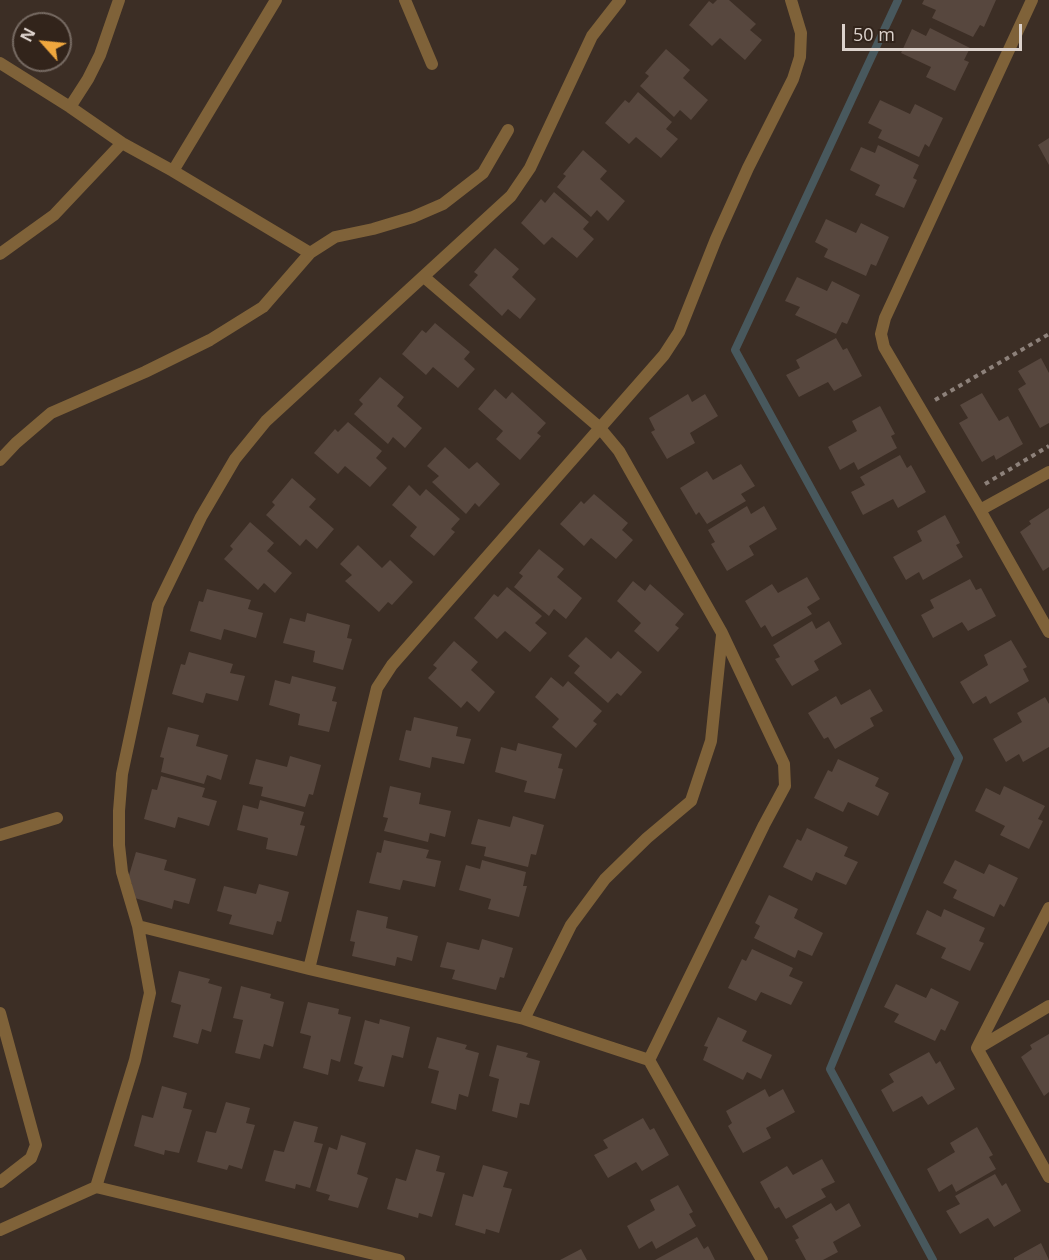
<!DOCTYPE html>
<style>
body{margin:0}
#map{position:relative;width:1049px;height:1260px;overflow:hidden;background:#3c2e25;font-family:"Open Sans",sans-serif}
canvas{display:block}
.north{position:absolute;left:12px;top:12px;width:60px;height:60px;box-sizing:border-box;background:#32241b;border:2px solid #766a62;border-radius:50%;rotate:297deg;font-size:16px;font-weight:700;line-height:24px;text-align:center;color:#dcd2cc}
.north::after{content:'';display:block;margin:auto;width:21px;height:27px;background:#efa73e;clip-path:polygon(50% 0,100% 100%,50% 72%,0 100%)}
.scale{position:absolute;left:842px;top:24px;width:180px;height:27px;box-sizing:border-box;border:3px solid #dcd2cc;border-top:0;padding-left:8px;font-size:18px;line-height:21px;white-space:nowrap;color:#dcd2cc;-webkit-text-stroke:4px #32241b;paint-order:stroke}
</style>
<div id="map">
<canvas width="1049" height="1260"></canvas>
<div class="north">N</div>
<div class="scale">50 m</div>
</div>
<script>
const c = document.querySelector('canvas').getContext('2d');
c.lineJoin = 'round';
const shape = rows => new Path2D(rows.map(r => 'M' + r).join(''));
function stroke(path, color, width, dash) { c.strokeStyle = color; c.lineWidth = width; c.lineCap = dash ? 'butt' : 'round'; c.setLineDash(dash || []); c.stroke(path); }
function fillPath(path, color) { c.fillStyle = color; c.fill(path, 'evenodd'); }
const stream = shape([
 [898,0,735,350,959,758,830,1069,933,1260]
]);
const building = shape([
 [717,0,729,0,756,24,750,30,762,40,745,60,720,38,712,46,689,25,709,1,713,4],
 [924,0,996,0,984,27,980,25,973,37,932,18,936,10,922,4],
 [930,28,970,48,964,60,969,62,955,91,926,77,931,67,901,53,912,29,926,36],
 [666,49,690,70,683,78,708,100,691,120,680,110,674,117,640,86,649,76,645,73],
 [638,92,672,122,666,129,678,139,661,158,636,137,629,144,605,123,625,100,629,103],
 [880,100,910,114,915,104,943,118,929,147,925,144,919,157,878,138,882,130,868,123],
 [1049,138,1049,165,1038,145],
 [878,145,919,165,913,178,917,180,904,208,875,195,880,185,850,170,861,147,875,153],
 [583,150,607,171,600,179,625,201,608,221,597,210,591,217,557,187,566,176,563,174],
 [554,192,589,222,583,229,594,239,577,258,552,237,544,245,521,223,541,199,545,203],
 [826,219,856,233,861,223,889,237,876,266,871,264,866,276,824,257,828,249,815,242],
 [495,248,519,269,512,277,536,299,520,319,508,309,502,316,469,285,478,275,474,272],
 [797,277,827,291,832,281,860,295,847,324,842,322,836,334,795,315,800,307,785,301],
 [435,323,470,352,464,359,475,369,458,388,433,367,426,375,402,354,422,330,426,333],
 [836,338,843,350,847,348,862,376,834,391,828,382,799,397,786,375,800,368,796,360],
 [1041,358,1049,373,1049,423,1040,428,1018,389,1026,384,1018,371],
 [380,377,404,397,397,406,422,428,405,448,393,437,388,444,354,414,363,404,359,400],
 [495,389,506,399,512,392,546,423,537,433,541,436,520,460,496,439,503,431,478,409],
 [982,393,999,421,1008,416,1023,444,996,460,994,455,982,462,959,423,968,418,960,405],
 [688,394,692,402,705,394,718,416,690,433,695,443,667,459,651,432,655,430,649,418],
 [880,406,895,434,891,436,897,448,858,470,854,462,840,470,828,447,857,431,852,421],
 [348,422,382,451,376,458,387,468,370,487,345,466,338,474,314,453,335,429,338,432],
 [445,447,469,469,477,462,500,484,479,507,475,503,466,514,432,482,439,476,427,466],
 [900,455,907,468,911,465,926,492,898,508,893,499,863,515,851,492,865,485,860,477],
 [741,464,755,486,741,494,746,501,707,524,699,512,696,515,680,488,707,471,713,480],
 [292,478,316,499,309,507,334,529,317,549,306,539,300,546,266,515,275,505,272,502],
 [409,485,420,496,426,489,460,519,451,529,455,532,434,556,410,536,417,527,392,505],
 [594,494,628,523,622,530,633,540,616,559,591,538,584,546,560,524,581,501,584,504],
 [747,506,751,514,764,506,777,529,749,546,754,555,727,571,711,544,715,542,708,530],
 [1049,508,1049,567,1043,571,1020,532,1031,524,1029,521],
 [945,515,960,543,956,545,963,557,923,580,919,572,906,580,893,557,922,541,917,531],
 [250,522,274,543,267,551,292,573,275,593,264,583,258,590,224,559,233,549,230,546],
 [358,545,382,568,390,560,413,582,392,605,388,602,379,612,345,581,352,575,340,564],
 [539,549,564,569,557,577,582,598,566,619,554,609,549,616,514,587,523,576,519,573],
 [807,577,820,599,807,607,812,614,772,637,765,625,761,628,745,601,772,584,778,593],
 [970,579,976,590,981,588,996,616,968,631,962,622,933,638,921,615,934,608,930,600],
 [633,581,645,591,650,584,684,614,675,625,679,628,658,652,634,631,641,623,617,601],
 [507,587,542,616,535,623,547,633,530,652,505,631,497,639,474,618,494,594,498,597],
 [207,589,251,600,248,609,263,613,256,638,224,629,221,640,190,631,199,601,203,602],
 [307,613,350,625,347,638,352,639,343,670,313,662,315,651,283,643,290,618,305,622],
 [812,621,816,629,829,621,842,644,814,661,819,670,792,686,775,659,780,657,773,645],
 [586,637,611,659,618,651,642,672,621,696,617,693,608,703,574,673,580,666,568,656],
 [1011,640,1027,667,1023,669,1029,681,990,704,986,696,973,704,960,682,988,665,984,655],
 [454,641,478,662,471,670,495,692,479,712,467,701,461,708,428,678,437,668,433,665],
 [189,652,233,664,230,673,245,676,238,701,206,693,203,703,172,694,181,664,185,665],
 [292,676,336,687,332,701,337,702,329,732,298,725,300,714,269,705,275,680,290,684],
 [551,677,563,687,568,681,602,711,593,721,597,724,576,748,552,727,559,719,535,697],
 [870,689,883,711,870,718,874,726,835,749,828,737,824,739,808,713,836,696,841,705],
 [1045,697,1049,704,1049,747,1023,762,1019,754,1006,762,993,739,1022,722,1017,713],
 [414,717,458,727,456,736,471,739,464,764,432,757,430,768,399,760,406,730,411,731],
 [168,727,199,735,196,746,228,755,221,780,207,775,204,784,161,772,164,758,160,757],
 [518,743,562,754,558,768,563,769,555,799,524,792,527,781,495,772,501,747,516,751],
 [290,756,321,765,313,795,309,794,305,807,261,796,263,787,249,784,256,759,287,767],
 [838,759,879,778,875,786,889,793,878,816,848,802,843,812,814,798,828,770,832,772],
 [161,776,205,788,202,797,217,801,209,826,178,817,175,828,144,819,152,789,157,790],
 [390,786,421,793,419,804,451,811,445,837,430,833,428,842,384,831,388,818,383,817],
 [1004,786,1045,806,1038,819,1043,821,1029,849,1000,835,1005,826,975,811,986,788,1000,795],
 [260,800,304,812,300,825,305,826,297,856,266,849,268,838,237,830,243,805,258,809],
 [513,816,544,825,536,855,531,854,528,867,484,856,486,847,471,844,478,819,510,827],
 [807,828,848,847,844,856,858,862,846,885,816,872,812,881,783,867,797,839,801,841],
 [384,840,429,850,426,858,441,861,435,887,403,880,400,890,369,883,377,852,381,853],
 [136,852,167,860,164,870,196,879,189,904,174,900,172,909,128,896,132,883,127,882],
 [482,860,526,872,523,886,527,886,519,917,488,909,491,899,459,890,466,865,480,869],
 [955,860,984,874,989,864,1018,878,1004,907,1000,904,994,917,953,898,957,890,943,883],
 [259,884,289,892,281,922,277,921,273,935,229,924,232,915,217,911,224,886,256,894],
 [769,895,798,909,794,918,823,933,812,956,798,950,795,958,754,938,760,926,755,923],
 [944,909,985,928,979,941,984,943,970,971,941,958,946,948,916,934,927,910,941,917],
 [357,910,388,917,386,928,418,936,412,961,397,957,395,966,352,956,355,942,350,941],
 [482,939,513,948,504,978,500,977,496,990,452,979,455,970,440,967,447,942,479,950],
 [752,949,793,968,789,976,803,982,791,1005,761,992,756,1001,728,988,742,959,746,961],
 [179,971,210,979,208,983,222,987,211,1032,202,1029,198,1044,173,1037,181,1005,171,1002],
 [896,984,926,998,931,988,959,1002,945,1031,941,1029,935,1041,894,1022,899,1014,884,1007],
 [241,986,271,994,270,998,284,1002,273,1047,264,1044,260,1059,235,1053,243,1020,233,1018],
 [308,1002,339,1009,338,1014,351,1017,340,1062,331,1059,328,1075,303,1068,311,1036,300,1033],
 [718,1017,747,1031,742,1041,772,1055,761,1079,747,1072,743,1080,703,1060,708,1047,704,1046],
 [380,1019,410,1027,403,1058,392,1055,384,1087,358,1081,363,1067,354,1064,365,1020,379,1024],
 [1049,1034,1049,1092,1044,1096,1021,1057,1032,1049,1030,1045],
 [437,1037,467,1045,465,1049,479,1053,468,1097,459,1094,456,1110,431,1103,439,1071,428,1068],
 [497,1045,528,1053,526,1057,540,1061,529,1105,520,1103,517,1118,492,1111,499,1079,489,1076],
 [929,1052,936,1064,940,1061,955,1089,928,1105,922,1096,893,1112,881,1090,894,1082,889,1074],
 [162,1086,187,1093,183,1108,192,1110,179,1153,165,1150,164,1155,134,1146,142,1115,153,1118],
 [765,1089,769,1097,783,1089,795,1112,766,1128,771,1138,743,1153,728,1126,732,1123,726,1111],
 [226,1102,250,1108,246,1123,255,1125,242,1169,229,1165,227,1170,197,1162,206,1131,216,1133],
 [643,1118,650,1130,654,1128,669,1155,642,1171,636,1162,608,1178,594,1155,608,1148,603,1140],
 [294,1121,318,1127,314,1142,323,1144,310,1188,296,1184,295,1189,265,1181,274,1150,284,1152],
 [977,1127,993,1155,989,1157,996,1169,956,1192,952,1184,939,1192,927,1169,955,1152,950,1143],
 [341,1135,366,1143,357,1174,368,1178,358,1208,328,1200,330,1195,316,1191,329,1147,337,1150],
 [416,1149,440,1156,436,1171,445,1173,432,1217,419,1213,418,1218,387,1209,396,1178,406,1181],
 [822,1159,835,1182,821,1189,826,1197,786,1219,779,1207,775,1209,760,1182,787,1166,793,1175],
 [483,1165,508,1172,503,1187,512,1189,499,1233,486,1229,485,1234,455,1225,463,1194,473,1197],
 [995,1174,1002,1186,1006,1183,1021,1211,994,1227,988,1218,960,1234,946,1211,960,1204,955,1196],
 [678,1185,693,1212,689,1214,696,1226,656,1249,652,1241,639,1249,627,1226,655,1210,650,1200],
 [831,1203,836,1211,849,1203,861,1226,833,1242,838,1252,823,1260,806,1260,795,1240,799,1238,792,1226],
 [697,1237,704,1249,708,1246,715,1260,655,1260],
 [1041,1243,1049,1260,1014,1260,1014,1258],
 [581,1249,587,1260,560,1260]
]);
const path = shape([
 [935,400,1049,334],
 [985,484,1049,446]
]);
const street = shape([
 [405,0,432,64],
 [1032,0,885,318,881,334,884,347,980,510,1049,632],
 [0,63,70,107,122,143,173,171,310,253],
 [70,107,88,79,100,55,119,0],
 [173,171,276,0],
 [0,254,54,215,122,143],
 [424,277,599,427,619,451,722,633,784,764,785,786,764,825,649,1060],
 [0,460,16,443,51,413,145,372,210,340,263,307,310,253,335,237,373,229,413,217,443,204,483,173,508,130],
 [980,510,1049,472],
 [0,835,57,818],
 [1049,908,977,1048,1049,1177],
 [138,926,309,969,524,1019,649,1060,762,1260],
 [309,969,377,688,392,665,664,355,679,332,716,239,748,168,793,79,800,57,801,33,791,0],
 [0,1013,36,1145,31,1158,0,1182],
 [524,1019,571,925,605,879,647,838,691,801,711,741,722,635],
 [978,1048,1049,1006],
 [96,1187,135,1060,150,993,138,926,122,872,119,845,119,811,122,774,158,605,201,517,235,459,266,421,511,196,530,168,592,36,620,0],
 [0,1230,96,1187,399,1260]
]);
stroke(stream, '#48585d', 8);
fillPath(building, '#57473e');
stroke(path, '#8d817a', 4, [4.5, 4.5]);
stroke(street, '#7f6239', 12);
</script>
